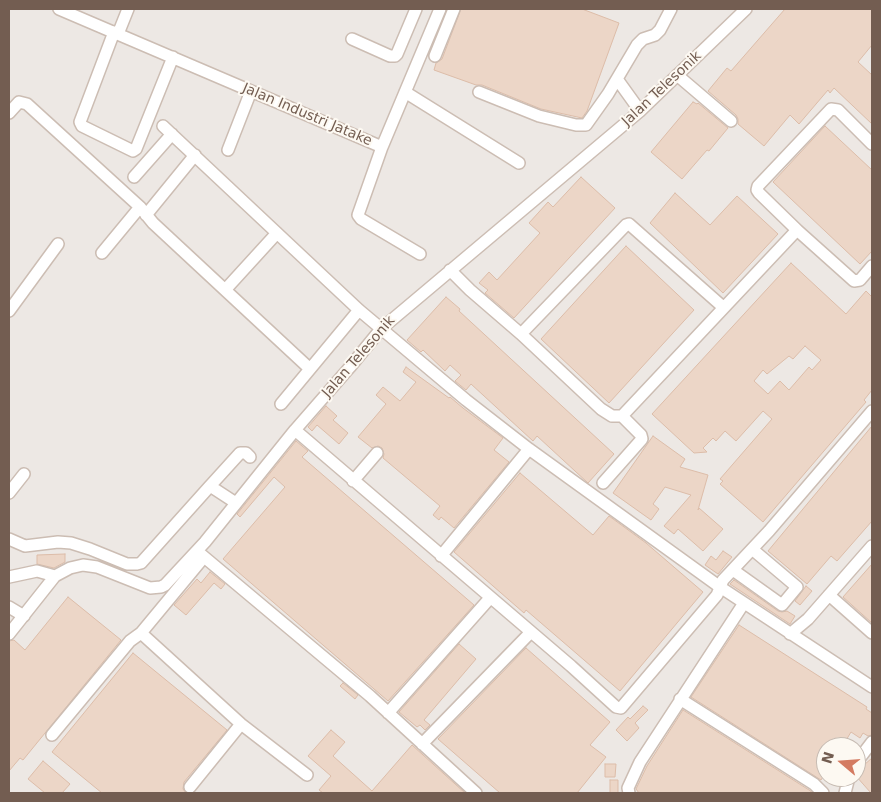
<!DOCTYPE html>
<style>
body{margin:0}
#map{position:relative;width:881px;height:802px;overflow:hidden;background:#faf5ec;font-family:"DejaVu Sans",sans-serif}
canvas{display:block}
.frame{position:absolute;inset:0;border:10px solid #735d51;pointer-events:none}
.north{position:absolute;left:816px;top:737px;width:50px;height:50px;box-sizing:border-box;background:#fdf9f2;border:1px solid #c6bbb2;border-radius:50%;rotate:288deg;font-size:14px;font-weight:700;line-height:20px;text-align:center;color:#735d51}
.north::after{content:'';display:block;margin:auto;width:18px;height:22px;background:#d47b61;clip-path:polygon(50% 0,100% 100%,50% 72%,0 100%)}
</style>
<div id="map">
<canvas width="881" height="802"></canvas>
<div class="frame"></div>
<div class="north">N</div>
</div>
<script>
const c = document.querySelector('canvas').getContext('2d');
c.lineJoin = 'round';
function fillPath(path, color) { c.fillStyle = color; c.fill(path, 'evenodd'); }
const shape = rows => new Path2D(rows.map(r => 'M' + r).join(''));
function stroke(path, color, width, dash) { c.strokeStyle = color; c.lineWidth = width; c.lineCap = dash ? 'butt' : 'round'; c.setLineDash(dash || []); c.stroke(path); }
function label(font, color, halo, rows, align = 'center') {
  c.font = font + ' "DejaVu Sans",sans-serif'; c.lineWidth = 4; c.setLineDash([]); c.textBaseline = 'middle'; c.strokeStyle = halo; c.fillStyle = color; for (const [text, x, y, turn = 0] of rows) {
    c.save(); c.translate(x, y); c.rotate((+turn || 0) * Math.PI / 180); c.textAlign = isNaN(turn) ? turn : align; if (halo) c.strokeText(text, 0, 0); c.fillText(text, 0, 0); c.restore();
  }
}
const industrial = shape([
 [9,9,872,9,872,793,9,793],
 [826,747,856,747,856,777,826,777]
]);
const building = shape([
 [461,9,582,9,619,23,587,111,582,118,541,109,482,85,476,85,434,70,436,63,442,59,461,9],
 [785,9,872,9,872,45,858,62,872,75,872,124,834,88,830,93,828,90,799,124,790,115,764,146,738,124,738,119,736,115,708,91,727,68,731,71,785,9],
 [693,102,697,104,698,103,728,128,709,151,707,150,682,179,651,152,693,102],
 [825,126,872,170,872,251,860,264,773,182,825,126],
 [581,177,615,208,514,318,485,293,488,290,479,283,489,272,497,280,540,233,529,223,548,202,553,207,581,177],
 [675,193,710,225,737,196,778,234,723,293,650,223,675,193],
 [626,246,694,310,609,403,541,339,626,246],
 [791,263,846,314,866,291,872,297,872,390,864,400,866,402,763,522,720,484,723,481,720,479,772,419,763,411,736,441,725,431,716,441,713,438,703,448,707,452,694,453,652,414,791,263],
 [805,346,821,360,812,370,809,367,789,390,780,381,768,394,754,381,763,370,767,374,789,356,793,359,805,346],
 [446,297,460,309,459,311,614,454,588,483,537,436,533,441,471,384,466,390,455,381,461,375,450,365,445,371,423,350,421,352,407,340,446,297],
 [406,367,449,398,450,397,463,408,503,438,494,450,509,462,454,528,441,517,439,520,433,515,440,506,383,458,384,454,382,448,378,446,372,448,358,437,386,404,376,395,383,387,400,401,416,382,403,372,406,367],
 [326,406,337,416,333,420,348,433,339,444,317,425,312,431,308,427,326,406],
 [872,426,872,521,837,561,831,556,807,584,768,551,872,426],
 [653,436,685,459,680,467,708,475,698,510,699,508,723,529,703,551,678,529,674,534,664,526,691,495,665,487,653,504,659,509,651,520,613,493,653,436],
 [296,441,308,451,302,457,474,605,388,701,223,559,285,487,274,477,240,517,237,514,296,441],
 [520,473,593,535,609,516,646,543,703,592,620,691,526,610,524,613,454,552,520,473],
 [723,551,732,557,718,574,705,565,711,556,716,560,723,551],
 [65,554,65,562,54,568,37,564,37,555,65,554],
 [872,564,872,623,843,597,872,564],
 [210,572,225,584,221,589,214,583,186,615,174,605,197,579,201,583,210,572],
 [734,580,778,611,782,612,787,611,795,616,790,624,730,584,734,580],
 [806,586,812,591,800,605,795,601,806,586],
 [68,597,121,640,23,760,20,758,9,771,9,641,14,640,25,650,68,597],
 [739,625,867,707,866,709,872,713,872,735,868,736,863,733,860,738,851,732,842,747,826,747,826,772,821,780,691,697,739,625],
 [459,644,476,659,424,720,430,725,425,730,420,725,417,727,399,712,459,644],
 [526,648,610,722,590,745,606,757,577,793,500,793,438,739,526,648],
 [133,653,227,730,184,782,183,789,186,793,102,793,52,752,133,653],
 [343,683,358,695,355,699,340,686,343,683],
 [643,706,648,710,635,723,639,728,627,741,616,730,628,717,630,719,643,706],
 [683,710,809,790,813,793,639,793,636,789,647,766,683,710],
 [331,730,345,742,333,756,372,791,412,745,465,793,323,793,319,790,331,776,308,756,331,730],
 [872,758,872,793,871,793,856,776,856,772,872,758],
 [43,761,70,784,62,793,45,793,28,779,43,761],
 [605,764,616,764,615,777,605,777,605,764],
 [610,780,618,780,618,793,610,793,610,780]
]);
const minor = shape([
 [59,9,382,147,440,9],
 [114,32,80,122,82,126,133,151,136,149,173,57],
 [118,34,128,9],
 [352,39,390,56,395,56,397,54,416,9],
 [435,56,454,9],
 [677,75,731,121],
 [617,79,640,111],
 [405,92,519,163],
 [479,92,539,116,576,125,586,125,608,94,637,45,643,39,655,35,660,30,671,9],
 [9,113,19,102,27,104,140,207],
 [163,126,359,310,466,400,529,449,720,587,872,687],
 [382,147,358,215,361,219,420,254],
 [228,150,251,91],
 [134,177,172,134],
 [146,215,195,155],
 [797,230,854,281,860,280,872,266],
 [102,253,140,207,153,223,309,368],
 [450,270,470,290,521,334,601,409,612,416,622,416,797,230,759,193,757,190,758,186,831,109,838,110,872,144],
 [225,290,277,233],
 [9,311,58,244],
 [521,334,626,225,629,224,723,307],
 [281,404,359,310],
 [295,430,571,666,616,707,621,708,717,595,723,580,769,531,872,411],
 [353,481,377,453],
 [603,483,642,439,641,435,622,416],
 [210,486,240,453,246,453,250,457],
 [9,493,24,474],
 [9,539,25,546,58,542,71,543,90,549,127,564,137,564,141,563,210,486,236,503],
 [197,551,370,696,476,793],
 [441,556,529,449],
 [733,570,782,605,797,587,752,549],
 [9,577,37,571,55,576],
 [829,595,872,633],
 [9,607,24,616],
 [141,633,241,724,307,775],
 [9,634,55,576,70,568,83,565,97,567,150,588,161,587,165,585,205,542,295,430,350,367,381,329,640,111,746,9],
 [790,634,808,619,872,546],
 [680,699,814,784,823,793],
 [388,713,490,598],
 [52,735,130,641,141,633,204,557],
 [422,744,531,632],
 [856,763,872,742],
 [190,787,241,724],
 [629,793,628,788,640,762,744,603],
 [845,793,849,777]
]);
const streetNames = [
 ["Jalan Telesonik",662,89,-43],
 ["Jalan Industri Jatake",307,115,23],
 ["Jalan Telesonik",359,357,-49]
];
fillPath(industrial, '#ede8e4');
fillPath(building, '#ecd6c7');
stroke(building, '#ddbda9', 1);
stroke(minor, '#ccbdb3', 14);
stroke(minor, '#fff', 11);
label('14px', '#735d51', '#fdf9f2', streetNames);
</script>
